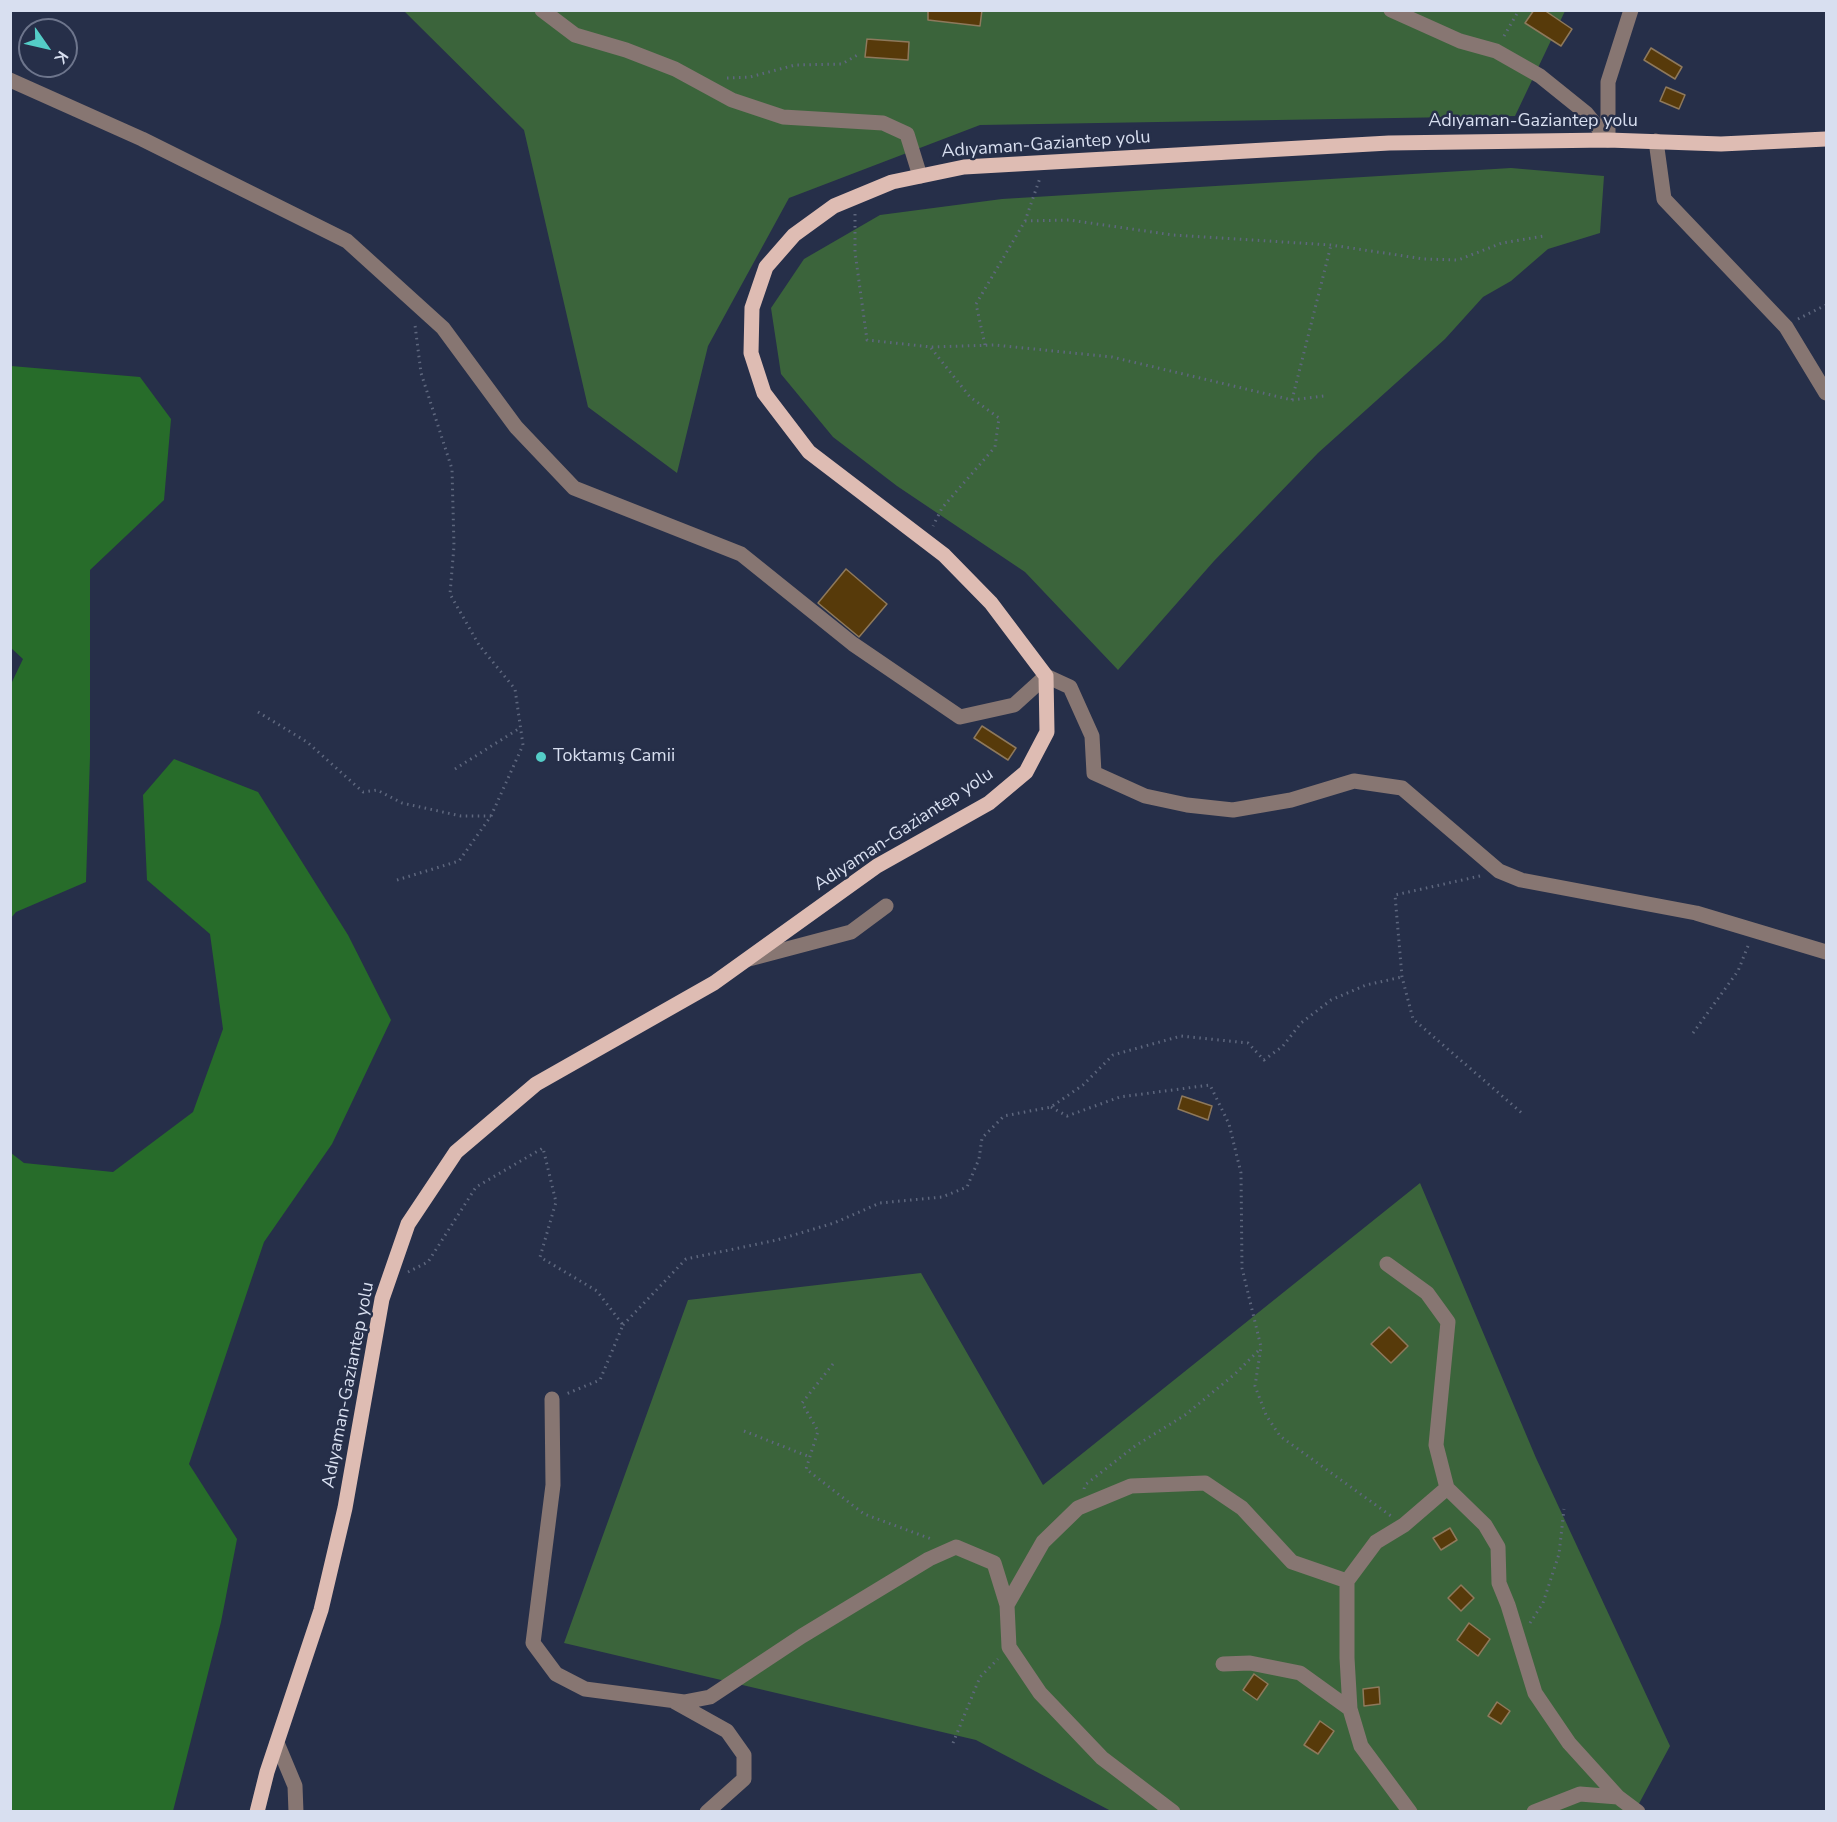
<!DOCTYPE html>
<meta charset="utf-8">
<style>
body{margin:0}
#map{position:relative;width:1837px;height:1822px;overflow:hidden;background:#262f49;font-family:"Nunito Sans",sans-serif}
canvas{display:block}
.frame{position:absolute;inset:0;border:12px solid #d8dff0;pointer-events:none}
.north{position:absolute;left:18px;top:18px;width:60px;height:60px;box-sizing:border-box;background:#262f49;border:2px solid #6d758c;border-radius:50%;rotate:124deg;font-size:16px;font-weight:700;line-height:24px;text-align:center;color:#d8dff0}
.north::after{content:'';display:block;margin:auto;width:21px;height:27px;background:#54cdc7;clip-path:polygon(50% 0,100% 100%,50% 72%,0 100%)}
</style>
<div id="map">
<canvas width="1837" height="1822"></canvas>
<div class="frame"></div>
<div class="north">K</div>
</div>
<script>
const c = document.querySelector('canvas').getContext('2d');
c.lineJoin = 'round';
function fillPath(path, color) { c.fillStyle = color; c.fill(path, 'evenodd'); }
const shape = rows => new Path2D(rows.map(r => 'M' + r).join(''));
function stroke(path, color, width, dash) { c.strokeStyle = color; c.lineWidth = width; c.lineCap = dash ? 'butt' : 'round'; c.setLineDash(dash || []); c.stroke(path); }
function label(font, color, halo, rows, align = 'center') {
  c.font = font + ' "Nunito Sans",sans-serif'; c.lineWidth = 5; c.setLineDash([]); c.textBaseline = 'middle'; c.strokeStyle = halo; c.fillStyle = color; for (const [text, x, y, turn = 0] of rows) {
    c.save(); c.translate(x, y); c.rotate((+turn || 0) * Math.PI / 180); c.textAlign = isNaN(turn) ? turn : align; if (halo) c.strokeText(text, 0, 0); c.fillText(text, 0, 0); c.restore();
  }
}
const green = shape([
 [404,11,1565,11,1515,116,980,125,789,198,708,346,677,473,588,407,524,130],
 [1511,168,1604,176,1600,233,1548,249,1511,281,1483,297,1445,339,1318,453,1214,561,1118,670,1025,572,897,486,833,437,781,374,771,308,804,259,880,215,1002,199],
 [1420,1183,1536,1458,1670,1746,1635,1811,1111,1811,976,1740,564,1643,688,1300,921,1273,1043,1485]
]);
const forest = shape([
 [11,366,140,377,171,419,164,500,90,570,90,757,86,882,16,912,11,918,11,684,23,659,10,647],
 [174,759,258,792,348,935,391,1020,332,1144,264,1242,189,1464,237,1539,221,1622,173,1811,11,1811,11,1153,24,1163,113,1172,193,1112,223,1029,210,934,147,880,143,795]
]);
const building = shape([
 [928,10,982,10,980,26,928,20,928,10],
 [1534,10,1544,10,1572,29,1561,46,1525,23,1534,10],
 [867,39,909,42,908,60,865,57,867,39],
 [1651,48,1682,67,1675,79,1644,60,1651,48],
 [1666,87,1685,95,1679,109,1660,101,1666,87],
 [846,569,887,604,859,637,818,603,846,569],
 [982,726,1016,748,1008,760,974,738,982,726],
 [1182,1096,1212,1106,1208,1120,1178,1109,1182,1096],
 [1389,1327,1408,1346,1391,1363,1371,1344,1389,1327],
 [1450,1528,1457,1540,1441,1550,1433,1538,1450,1528],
 [1461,1585,1474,1598,1461,1611,1448,1598,1461,1585],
 [1469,1623,1490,1639,1478,1656,1457,1640,1469,1623],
 [1254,1674,1268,1684,1257,1700,1243,1690,1254,1674],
 [1379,1687,1380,1704,1364,1706,1363,1689,1379,1687],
 [1497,1702,1510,1711,1501,1724,1488,1716,1497,1702],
 [1320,1721,1334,1731,1318,1754,1304,1745,1320,1721]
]);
const path = shape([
 [1504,36,1519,10],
 [727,78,750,77,795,65,842,64,859,54],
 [855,214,855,252,867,340,931,347,995,345,1112,357,1292,400,1324,396],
 [1025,221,1069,220,1173,235,1331,245,1424,259,1458,260,1502,243,1544,236],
 [1798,319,1826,305],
 [985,345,976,304,1025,221,1040,178],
 [931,348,970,397,999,418,995,447,942,508,933,526],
 [1292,400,1331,245],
 [258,712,307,742,363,792,377,790,402,803,461,816,491,816],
 [455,769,520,728],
 [1480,876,1395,895,1402,977,1413,1019,1523,1114],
 [397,880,459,861,491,816,523,745,515,689,479,645,450,594,454,546,452,469,421,373,415,325],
 [1693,1033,1738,971,1748,946],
 [1051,1107,1067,1116,1120,1097,1210,1085,1229,1124,1241,1173,1242,1268,1261,1347,1255,1386,1266,1415,1280,1436,1391,1516],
 [408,1272,428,1262,476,1187,543,1148,556,1202,540,1257,597,1291,623,1325,600,1380,566,1394],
 [623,1325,686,1259,777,1240,834,1223,880,1203,942,1197,967,1187,979,1159,982,1138,1004,1116,1051,1107,1083,1085,1113,1055,1181,1036,1248,1043,1264,1060,1283,1046,1301,1023,1331,1000,1366,985,1402,977],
 [833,1364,802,1403,818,1431,806,1469,864,1514,934,1540],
 [744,1431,810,1457],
 [1084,1489,1085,1485,1135,1446,1185,1415,1235,1374,1261,1348],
 [1530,1623,1543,1603,1559,1554,1564,1509],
 [953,1743,980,1677,998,1659]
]);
const minor = shape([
 [542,10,575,35,626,50,675,69,732,100,783,117,883,123,907,134,920,176],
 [1391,10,1460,41,1496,51,1540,76,1586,113,1608,140],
 [10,80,142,139,347,241,443,328,516,427,574,488,741,554,853,644,960,717,1014,705,1046,676,1070,687,1092,736,1094,773,1145,796,1187,805,1233,810,1291,800,1354,781,1402,788,1499,871,1521,880,1696,913,1826,952],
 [1608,140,1608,82,1631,10],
 [1656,141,1664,199,1786,327,1826,393],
 [749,959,851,932,886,906],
 [1387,1264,1427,1293,1448,1322,1436,1445,1447,1488],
 [552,1399,553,1485,533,1643,556,1674,585,1689,684,1702,710,1697,802,1636,929,1559,956,1547,994,1563,1007,1605,1009,1647,1040,1693,1102,1758,1173,1812],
 [1007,1605,1043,1542,1078,1508,1131,1486,1205,1483,1242,1508,1292,1562,1347,1581],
 [1223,1664,1250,1663,1300,1673,1350,1709],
 [675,1702,727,1731,744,1755,744,1779,707,1812],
 [277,1743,295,1786,296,1812],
 [1410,1812,1361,1746,1350,1709,1347,1658,1347,1581,1376,1542,1404,1525,1447,1488,1485,1525,1498,1547,1499,1583,1508,1605,1535,1693,1569,1743,1618,1797],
 [1534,1812,1580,1794,1618,1797,1638,1812]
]);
const major = shape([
 [257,1812,267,1772,321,1610,345,1508,382,1299,408,1224,456,1152,536,1084,714,983,877,866,989,803,1026,772,1047,732,1046,676,991,603,944,555,809,452,764,393,751,353,752,308,766,267,794,235,834,206,892,182,964,167,1389,143,1608,140,1721,144,1826,139]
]);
const markers = [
 [541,757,6,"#54cdc7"]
];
const streetNames = [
 ["Adıyaman-Gaziantep yolu",1533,122],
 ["Adıyaman-Gaziantep yolu",1046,145,-4],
 ["Adıyaman-Gaziantep yolu",904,830,-33],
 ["Adıyaman-Gaziantep yolu",349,1385,-79]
];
const poiNames = [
 ["Toktamış Camii",553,757]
];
fillPath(green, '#3b643b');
fillPath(forest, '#276c2a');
fillPath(building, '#573a0a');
stroke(building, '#8e795c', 1.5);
stroke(path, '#5e677e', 3, [1.5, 4.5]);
stroke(minor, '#877672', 15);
stroke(major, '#debcb3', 15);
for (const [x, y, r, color] of markers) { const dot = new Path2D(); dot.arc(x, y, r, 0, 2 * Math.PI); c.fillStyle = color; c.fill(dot); stroke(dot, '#262f49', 2); }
label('18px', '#d8dff0', '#262f49', streetNames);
label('18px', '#d8dff0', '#262f49', poiNames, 'left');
</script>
